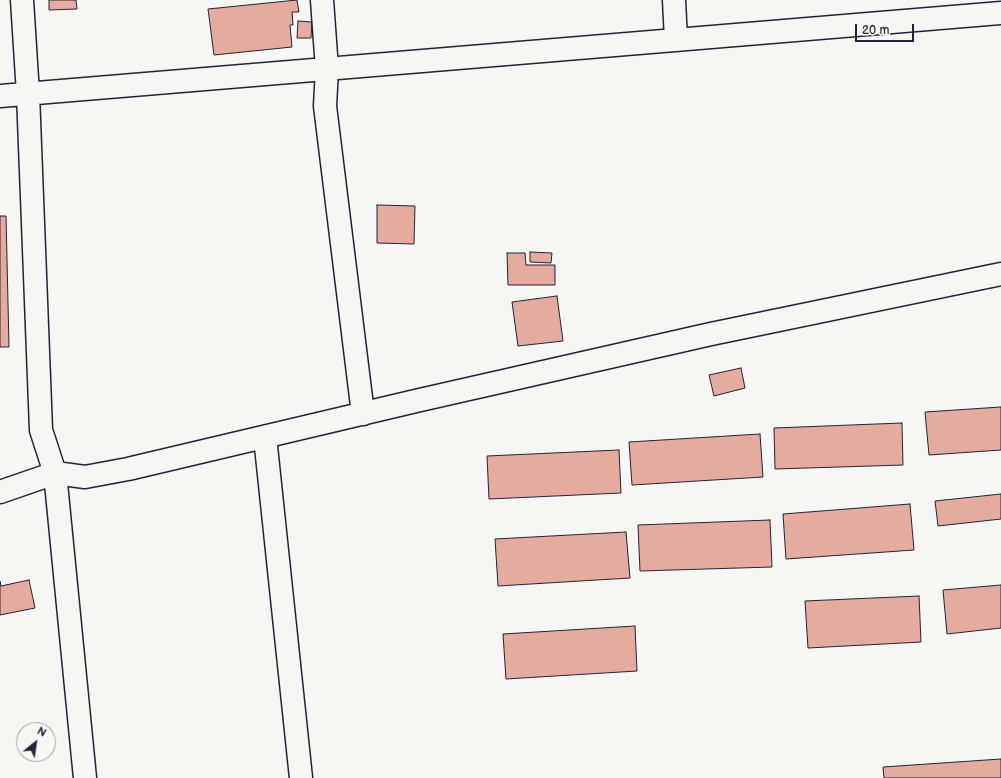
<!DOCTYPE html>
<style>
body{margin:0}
#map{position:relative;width:1001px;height:778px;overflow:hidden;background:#f6f6f2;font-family:"Balsamiq Sans",sans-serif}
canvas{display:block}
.north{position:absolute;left:16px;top:722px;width:40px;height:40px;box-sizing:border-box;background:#f6f6f2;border:1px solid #a1a1a9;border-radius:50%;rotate:30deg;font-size:11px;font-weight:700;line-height:16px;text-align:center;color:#22223b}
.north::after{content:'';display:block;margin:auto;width:14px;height:18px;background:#22223b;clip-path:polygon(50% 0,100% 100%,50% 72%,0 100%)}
.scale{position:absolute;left:855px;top:24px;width:59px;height:18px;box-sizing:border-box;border:2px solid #22223b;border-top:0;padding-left:5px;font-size:12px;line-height:14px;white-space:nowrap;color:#22223b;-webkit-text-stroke:3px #f6f6f2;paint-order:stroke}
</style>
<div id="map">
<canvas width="1001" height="778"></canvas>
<div class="north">N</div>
<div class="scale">20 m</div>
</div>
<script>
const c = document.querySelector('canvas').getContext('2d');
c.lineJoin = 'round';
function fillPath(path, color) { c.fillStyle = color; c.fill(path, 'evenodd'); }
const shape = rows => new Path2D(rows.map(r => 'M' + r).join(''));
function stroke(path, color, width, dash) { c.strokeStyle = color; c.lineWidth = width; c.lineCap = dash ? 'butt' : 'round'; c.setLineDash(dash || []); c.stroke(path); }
const building = shape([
 [49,0,76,0,77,9,49,10,49,0],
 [297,0,299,12,292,12,293,25,290,25,292,47,214,55,208,9,297,0],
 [298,21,312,22,311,38,297,38,298,21],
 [377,205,415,206,414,244,377,243,377,205],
 [0,216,6,216,9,347,0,347,0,216],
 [530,252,552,253,551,263,530,262,530,252],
 [507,253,525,253,526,265,555,265,555,285,508,285,507,253],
 [557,296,563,341,518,346,512,302,557,296],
 [741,368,745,388,714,396,709,375,741,368],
 [1001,407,1001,450,929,455,925,412,1001,407],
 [902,423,903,465,775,469,774,428,902,423],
 [760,434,763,477,632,485,629,442,760,434],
 [619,450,621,493,489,499,487,456,619,450],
 [1001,494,1001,519,938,526,935,501,1001,494],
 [910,504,914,550,786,559,783,514,910,504],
 [770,520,772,567,640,571,638,525,770,520],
 [626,532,630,578,498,586,495,539,626,532],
 [29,580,35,608,0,615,0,581,1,586,29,580],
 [1001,585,1001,628,947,634,943,590,1001,585],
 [919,596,921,642,808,648,805,601,919,596],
 [635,626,637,671,506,679,503,634,635,626],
 [1001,759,1001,778,884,778,883,767,1001,759]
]);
const minor = shape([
 [22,0,28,94,41,430,55,473,85,477,128,469,420,400,711,334,1001,274],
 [322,0,327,69,325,106,363,414],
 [674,0,676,40],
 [0,96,1001,13],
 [265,437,301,778],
 [0,492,55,473,85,778]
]);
fillPath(building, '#e4ab9e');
stroke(building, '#22223b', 1);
stroke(minor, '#22223b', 25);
stroke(minor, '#f6f6f2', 22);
</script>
